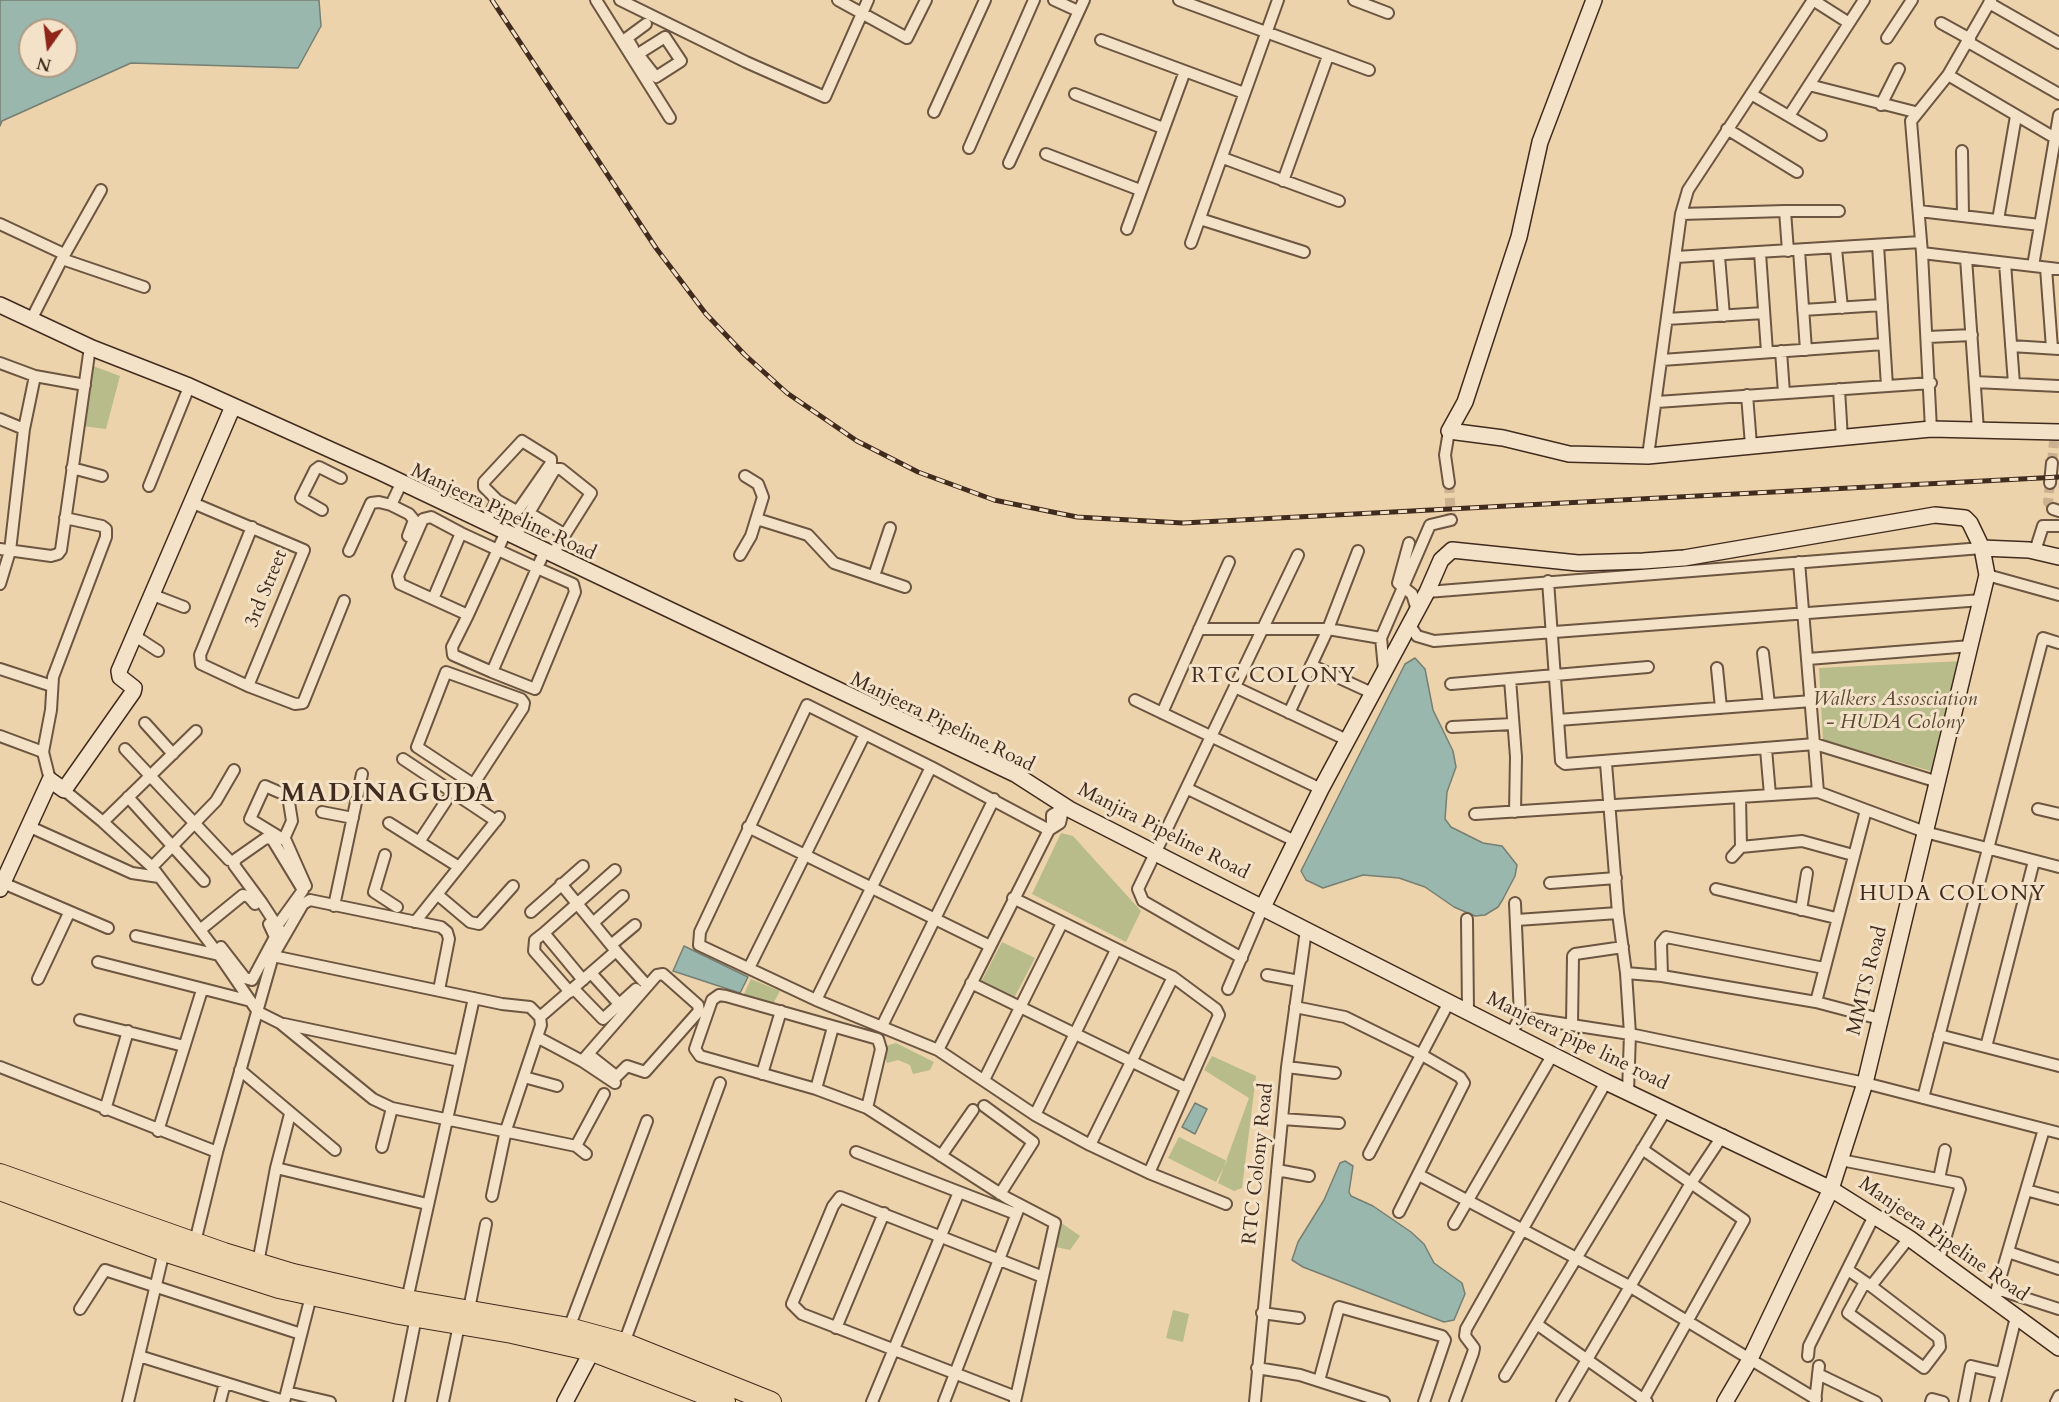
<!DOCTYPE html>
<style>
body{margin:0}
#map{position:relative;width:2059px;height:1402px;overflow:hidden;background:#edd3ab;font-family:Cardo,serif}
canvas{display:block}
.north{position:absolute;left:18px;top:18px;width:60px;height:60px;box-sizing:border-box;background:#f3e2c8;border:2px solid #ac9984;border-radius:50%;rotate:194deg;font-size:16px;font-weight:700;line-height:24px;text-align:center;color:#412b1e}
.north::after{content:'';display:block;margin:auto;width:21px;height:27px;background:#8f2418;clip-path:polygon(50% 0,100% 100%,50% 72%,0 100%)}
</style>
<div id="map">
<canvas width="2059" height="1402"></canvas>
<div class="north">N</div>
</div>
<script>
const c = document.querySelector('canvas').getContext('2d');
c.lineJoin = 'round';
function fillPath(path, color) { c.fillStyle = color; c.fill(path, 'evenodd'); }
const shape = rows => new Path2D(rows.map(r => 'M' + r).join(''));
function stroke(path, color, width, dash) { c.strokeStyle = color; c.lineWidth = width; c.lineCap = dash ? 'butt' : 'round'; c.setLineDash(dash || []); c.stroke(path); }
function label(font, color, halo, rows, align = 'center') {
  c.font = font + ' Cardo,serif'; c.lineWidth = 6; c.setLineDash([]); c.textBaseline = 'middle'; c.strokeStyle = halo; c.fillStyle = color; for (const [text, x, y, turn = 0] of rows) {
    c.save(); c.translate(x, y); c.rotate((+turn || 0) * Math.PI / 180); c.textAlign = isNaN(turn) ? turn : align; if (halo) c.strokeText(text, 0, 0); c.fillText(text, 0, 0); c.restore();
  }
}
const green = shape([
 [93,366,120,376,106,429,82,426],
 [1963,661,1934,772,1823,740,1819,668],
 [1061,833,1073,836,1141,911,1126,942,1032,894],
 [1002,942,1035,958,1012,1002,979,986],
 [751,979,780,991,773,1004,744,994],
 [896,1043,934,1062,930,1070,913,1074,910,1065,898,1060,887,1063,882,1047],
 [1212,1056,1256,1076,1242,1188,1234,1191,1218,1183,1249,1098,1204,1070],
 [1179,1137,1227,1161,1216,1182,1168,1158],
 [1060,1222,1080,1236,1070,1250,1055,1247],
 [1173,1310,1189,1314,1183,1342,1166,1338]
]);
const water = shape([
 [0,0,319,0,321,26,298,68,131,63,2,121,0,126,0,0],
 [30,30,66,30,66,66,30,66,30,30],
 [1415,658,1425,669,1433,710,1453,751,1456,767,1447,792,1445,819,1451,827,1483,843,1502,846,1517,865,1515,876,1503,899,1498,907,1485,915,1475,916,1454,907,1425,887,1399,878,1363,875,1323,888,1306,880,1301,871,1405,664,1415,658],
 [684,946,748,977,740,993,673,971,684,946],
 [1195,1103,1207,1109,1195,1134,1182,1127,1195,1103],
 [1345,1161,1353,1166,1349,1192,1351,1196,1373,1206,1411,1232,1424,1244,1434,1263,1462,1283,1465,1294,1454,1320,1444,1322,1303,1267,1292,1260,1298,1242,1324,1200,1340,1163,1345,1161]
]);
const streetTunnel = shape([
 [2052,463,2054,442,2059,439],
 [1449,483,1451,520],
 [2050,483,2048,502,2053,509]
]);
const street = shape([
 [596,0,670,118],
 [620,0,746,62,825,97,868,0],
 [838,0,907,38,926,0],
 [1054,0,1078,11],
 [1179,0,1369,70],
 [1354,0,1388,13],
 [1813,0,1849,23],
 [1989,3,2059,43],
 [1941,23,1970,39],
 [665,37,681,61,656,77,638,54,665,37],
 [1887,38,1912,0],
 [1101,40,1244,93],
 [1968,42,2059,94],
 [633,48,627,38,646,24],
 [1948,75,2055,138],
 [1809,85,1915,112],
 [1075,94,1163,128],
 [1751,94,1821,135],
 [1881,105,1899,69],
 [934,112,985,0],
 [1789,116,1864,0],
 [1727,129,1797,172],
 [969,148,1034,0],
 [1962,151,1963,216],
 [1046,154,1140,190],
 [1223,158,1339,201],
 [1009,163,1084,0],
 [1283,181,1328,56],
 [1785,211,1839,211],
 [1919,211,2040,225],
 [1681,214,1785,211,1788,251],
 [1200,219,1304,252],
 [1998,220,2016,116],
 [0,224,64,254],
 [1127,229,1185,71],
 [1191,243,1278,0],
 [1878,245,1887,386],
 [1836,249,1842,308],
 [1799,250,1806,350],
 [1760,253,1767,352],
 [1922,253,2059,269],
 [1719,256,1724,316],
 [1676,257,1921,242],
 [1966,258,1978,430],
 [62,259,101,190],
 [2005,263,2014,384],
 [2033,266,2059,115],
 [2046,268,2052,348],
 [1803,310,1882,305],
 [1667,319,1764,313],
 [31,320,62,259,144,287],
 [1928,337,1972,335],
 [2011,346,2059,349],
 [1781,351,1784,393],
 [1662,360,1884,344],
 [0,363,35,376,85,385],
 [1975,382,2059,386],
 [1839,389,1842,439],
 [1747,395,1751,445],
 [1657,402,1931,383],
 [0,419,24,429],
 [1931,429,1922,253,1911,121,1948,75,1991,0],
 [1449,431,1445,455,1449,483],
 [1648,456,1681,214,1688,190,1813,0],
 [72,468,102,476],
 [2050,483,2052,463],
 [149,486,187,392],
 [193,503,304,550,248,686],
 [391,505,409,514,414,520,408,536],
 [2053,509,2059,511],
 [322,510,301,498,315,470,319,467,341,478],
 [529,513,564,534],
 [757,519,808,535,834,563,905,587],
 [486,521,497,500,515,510,519,509,551,463,551,459,522,441,484,482,484,487,497,500],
 [252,527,200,655,201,664,248,686,295,704,303,703,344,601],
 [516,535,555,469,561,469,591,493,554,552],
 [1409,543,1398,583,1412,594,1417,610],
 [0,549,51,556,58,554,61,550,89,354],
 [349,551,371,503,379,502,391,505,399,488],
 [2035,551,2043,526,2059,526],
 [740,555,751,536,763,497,758,484,745,476],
 [1799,562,1818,792,1925,832,2059,867],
 [1987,575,2059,595],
 [874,576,890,528],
 [1548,581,1561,761,1565,764,1815,744,1938,782],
 [0,584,10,551,24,429,35,376],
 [1427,592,1982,548],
 [153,595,184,607],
 [433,599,461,533],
 [468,615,504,536],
 [1409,624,1417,636,1434,641,1982,600],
 [1199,629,1328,629,1381,638,1430,525,1451,520],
 [135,636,158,651],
 [1381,638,1384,669],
 [1763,653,1769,704],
 [1808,659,1971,646],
 [1311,665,1372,693],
 [1717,668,1721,708],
 [0,669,52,686],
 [492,672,453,655,452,647,468,615,400,584,398,576,423,519,431,517,461,533,537,568,573,584,575,592,535,689,492,672,537,568,543,555],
 [1510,679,1516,757,1515,812],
 [1451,684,1648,667],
 [1237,688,1347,740],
 [1135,700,1321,789],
 [1162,713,1229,562],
 [1289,713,1328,629,1358,551],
 [1558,720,1812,701],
 [145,723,173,754],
 [1452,727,1513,724],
 [0,736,43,752],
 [125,749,229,860],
 [1766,749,1770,795],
 [403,759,496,821],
 [1606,763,1618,913,1626,973,1630,1034,1628,1092],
 [50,780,43,752,51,710,53,677,106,537,106,529,102,526,65,518],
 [1188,789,1295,841],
 [64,790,103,822,152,867,219,955,258,1012,280,1023,373,1099,392,1108,576,1146,586,1154],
 [128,797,204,881],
 [463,799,471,788,523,708,524,703,521,699,446,672,417,747,473,784],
 [2038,809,2059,814],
 [322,812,353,818],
 [1475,814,1818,792],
 [103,822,196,731],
 [389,823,459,867],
 [28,826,132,873,159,877],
 [1052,826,1052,815,1062,809],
 [748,827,990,946],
 [1049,830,931,767,807,705,700,932,699,945,816,1000,938,1050,1035,1115,1090,1145,1149,1173,1226,1204],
 [284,839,292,821,288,796,265,786,250,819,286,841,306,886],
 [419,842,446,801],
 [1741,847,1802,841,1853,855],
 [385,855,374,892,397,907],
 [1732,857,1741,847,1740,797],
 [152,867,216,801,234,770],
 [3,883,108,928],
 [1550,883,1616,878],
 [1716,889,1836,918],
 [438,895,470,922,479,924,513,886],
 [1013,898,1173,977,1216,1009,1219,1015,1149,1173],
 [1515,903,1520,1017],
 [334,906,362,774],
 [1801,910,1807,873],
 [531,912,583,866],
 [1467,919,1468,1011],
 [1517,920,1618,913],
 [415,922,499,817],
 [593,923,623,896],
 [277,926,303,890,272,839,266,838,236,859,234,865,262,903,277,926,284,936],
 [200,930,243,895,249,897,255,904],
 [544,933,535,940,534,951,570,992],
 [136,936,219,955],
 [611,945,635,925],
 [221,947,245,978,252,980,275,937,269,924],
 [616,951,643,981],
 [273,956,502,1004,530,1007,540,1017,541,1025,506,1130,492,1196],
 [1242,958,1143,901,1138,889,1298,555],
 [98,962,247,1000],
 [749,968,865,734],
 [591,973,620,1005],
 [1626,973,1662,976,1816,1002,1880,1019],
 [1267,975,1299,981],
 [1662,976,1661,943,1666,937,1824,968],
 [38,979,69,913],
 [583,980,544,933,615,870],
 [971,983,1186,1088],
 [574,989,603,1019,636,989],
 [1228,989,1263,907],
 [816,1000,931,767],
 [1816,1002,1866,810],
 [1295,1007,1345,1017,1422,1055,1460,1077,1464,1083,1399,1212],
 [540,1017,616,951,561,884],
 [80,1020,184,1046],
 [284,1024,460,1061],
 [1572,1025,1573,956,1575,954,1623,947],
 [882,1026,994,799],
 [1512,1032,1520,1017,1630,1034,1865,1083,2059,1133],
 [1939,1035,2059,1066],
 [537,1037,582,1061,615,1083],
 [1986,1047,2034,861],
 [938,1050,1049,830,1060,823,1064,806],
 [588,1054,616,1076],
 [582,1061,657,975,663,974,698,1005,699,1011,645,1072,627,1066,612,1081],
 [0,1067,217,1152],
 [1287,1067,1335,1073],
 [240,1070,335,1150],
 [762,1074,781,1011],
 [524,1077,557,1086],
 [985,1078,1062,923],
 [816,1089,833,1027],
 [1923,1098,2043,638,2059,643],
 [984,1106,1033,1142,1000,1194],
 [867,1108,881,1049,878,1039,726,996,719,995,712,1000,695,1049,700,1056,816,1089,867,1108,1007,1198,1055,1223,1015,1402],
 [105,1110,128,1031],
 [1035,1115,1116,950],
 [1282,1119,1339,1123],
 [158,1131,202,990],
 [1090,1145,1173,977],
 [576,1146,604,1094],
 [382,1147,392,1108],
 [856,1152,1016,1214],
 [1369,1154,1449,1002],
 [941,1156,973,1110],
 [1841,1160,1958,1183,1960,1189,1939,1259],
 [276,1168,427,1204],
 [1277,1170,1309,1176],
 [1419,1175,1629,1286,1816,1399],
 [1939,1179,1945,1150],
 [2026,1190,2059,1199],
 [1454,1224,1553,1054],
 [195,1242,217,1152,273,956,303,904,310,900,441,927,447,932,449,939,439,990],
 [2008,1252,2059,1269],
 [258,1263,276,1168,290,1114],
 [1848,1270,1871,1286,1939,1338,1940,1347,1924,1368,1848,1313,1865,1282],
 [1871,1286,1909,1238],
 [1997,1289,2059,1309],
 [1994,1299,2044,1129],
 [407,1300,474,998],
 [80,1309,105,1270,301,1334],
 [469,1309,486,1224],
 [1262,1313,1299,1318],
 [1538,1325,1647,1402],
 [569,1328,647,1121],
 [836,1328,884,1213],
 [624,1343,720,1083],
 [139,1356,284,1401],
 [1808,1356,1809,1346,1874,1216],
 [1257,1368,1300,1375,1384,1402],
 [1818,1374,1876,1402],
 [1505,1376,1666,1110],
 [1319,1381,1339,1307,1442,1336,1445,1340,1424,1402],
 [287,1392,330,1402],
 [1016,1397,802,1314,792,1304,833,1206,840,1197,1043,1277],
 [128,1402,164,1251],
 [220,1402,225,1383],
 [284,1402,311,1296],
 [399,1402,416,1317],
 [443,1402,459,1325],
 [872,1402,959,1192],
 [944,1402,1020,1205],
 [1255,1402,1287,1067,1306,930],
 [1455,1402,1473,1353,1474,1348,1465,1336,1466,1329,1606,1082],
 [1562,1402,1691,1183,1723,1135],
 [1642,1402,1744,1220,1642,1149],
 [1815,1402,1819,1366],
 [1931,1402,1932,1399,1943,1402],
 [1964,1402,1971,1366,2001,1373],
 [1995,1402,2016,1317],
 [2056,1402,2059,1396]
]);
const secondary = shape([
 [1594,0,1540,142,1519,237,1465,402,1449,431,1503,438,1569,454,1648,456,1931,429,2059,432],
 [0,305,92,348,189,386,380,472,1015,774,1071,810,1306,930,1606,1082,1831,1189,1909,1238,2059,1348],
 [1982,548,2029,550,2059,557],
 [0,889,50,780,64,790,133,692,134,688,120,677,119,671,231,411],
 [1263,907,1321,789,1427,592,1441,560,1452,550,1578,563,1643,561,1684,558,1935,515,1965,518,1970,523,1982,548,1987,575,1865,1083,1831,1189,1749,1361,1725,1402],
 [565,1402,592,1351]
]);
const highway = shape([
 [0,1174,224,1253,293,1274,407,1300,569,1328,624,1343,771,1402],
 [0,1190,164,1251,279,1288,399,1314,512,1333,592,1351,725,1402]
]);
const rail = shape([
 [492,0,656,248,706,314,745,355,787,393,857,441,918,472,994,500,1077,517,1183,523,2059,477]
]);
const streetNames = [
 ["Manjeera Pipeline Road",503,513,25],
 ["3rd Street",267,589,-68],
 ["Manjeera Pipeline Road",942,723,26],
 ["Manjira Pipeline Road",1163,832,27],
 ["MMTS Road",1868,981,-76],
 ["Manjeera pipe line road",1577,1042,26],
 ["RTC Colony Road",1259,1164,-84],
 ["Manjeera Pipeline Road",1943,1240,35]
];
const parkNames = [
 ["Walkers Assosciation",1895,700],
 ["- HUDA Colony",1895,723]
];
const neighbourhoodNames = [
 ["RTC COLONY",1274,677],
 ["HUDA COLONY",1953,895]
];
const districtNames = [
 ["MADINAGUDA",388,795]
];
fillPath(green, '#b7bc8a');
fillPath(water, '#99b7ac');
stroke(water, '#767f73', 1.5);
stroke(streetTunnel, '#cbb18f', 10, [10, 5]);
stroke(street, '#6c5541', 14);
stroke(secondary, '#412b1e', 18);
stroke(highway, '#412b1e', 22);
stroke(street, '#f3e2c8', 10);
stroke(secondary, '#f3e2c8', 15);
stroke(highway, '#edd3ab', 20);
stroke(rail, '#412b1e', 5);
stroke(rail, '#f3e2c8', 3, [9]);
label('20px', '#412b1e', '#f3e2c8', streetNames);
label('italic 20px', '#594834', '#f3e2c8', parkNames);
c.letterSpacing = '1.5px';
label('21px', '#412b1e', '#f3e2c8', neighbourhoodNames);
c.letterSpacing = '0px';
c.letterSpacing = '1.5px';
label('bold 26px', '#412b1e', '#f3e2c8', districtNames);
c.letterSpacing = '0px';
</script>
